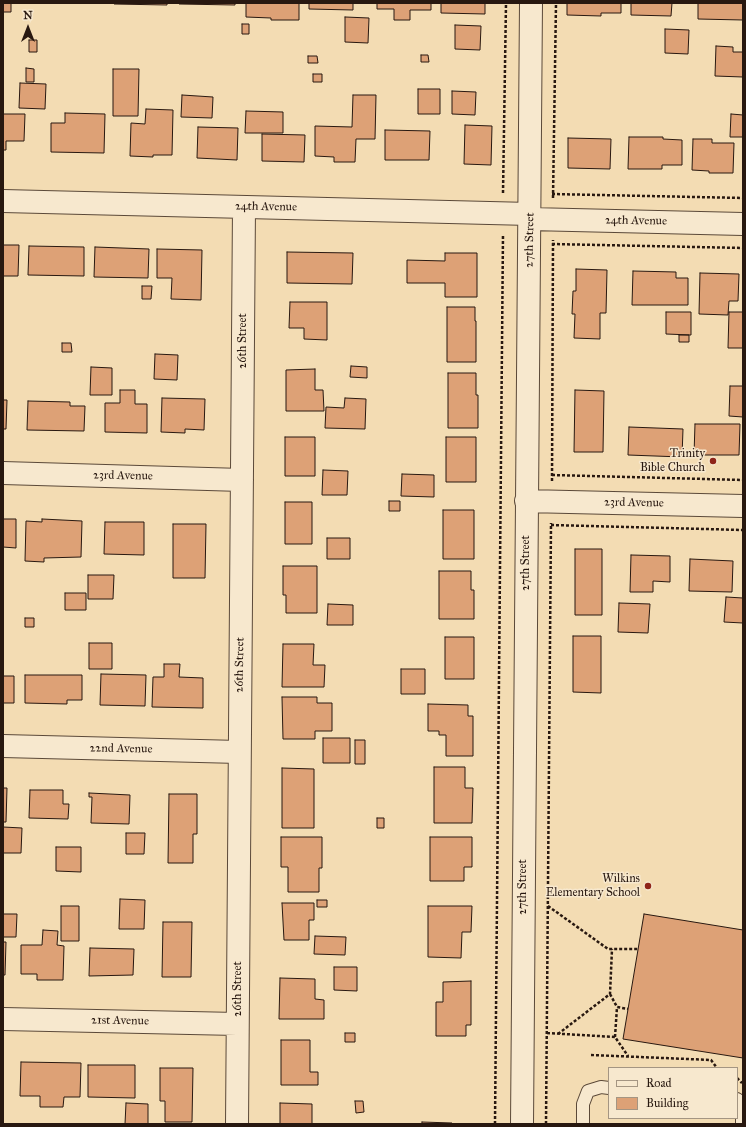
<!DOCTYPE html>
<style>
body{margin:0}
#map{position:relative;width:746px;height:1127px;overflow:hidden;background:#f3dcb3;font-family:"IM FELL Great Primer",serif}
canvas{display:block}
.frame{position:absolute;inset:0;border:4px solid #281810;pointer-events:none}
.legend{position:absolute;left:608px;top:1067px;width:130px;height:52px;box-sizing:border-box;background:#f7e8ce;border:1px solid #a49582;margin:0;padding:5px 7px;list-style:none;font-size:12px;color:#281810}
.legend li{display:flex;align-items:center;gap:8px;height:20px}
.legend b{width:20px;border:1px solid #a49582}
.north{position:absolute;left:8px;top:8px;width:40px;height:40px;-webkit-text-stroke:3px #f7e8ce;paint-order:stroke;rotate:0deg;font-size:11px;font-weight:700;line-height:16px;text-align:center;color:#281810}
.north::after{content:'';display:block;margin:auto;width:14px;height:18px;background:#281810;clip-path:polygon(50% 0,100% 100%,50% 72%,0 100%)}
</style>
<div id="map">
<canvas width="746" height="1127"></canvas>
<div class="frame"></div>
<ul class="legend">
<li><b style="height:5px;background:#f7e8ce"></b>Road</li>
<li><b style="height:11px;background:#dda176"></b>Building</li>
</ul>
<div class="north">N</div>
</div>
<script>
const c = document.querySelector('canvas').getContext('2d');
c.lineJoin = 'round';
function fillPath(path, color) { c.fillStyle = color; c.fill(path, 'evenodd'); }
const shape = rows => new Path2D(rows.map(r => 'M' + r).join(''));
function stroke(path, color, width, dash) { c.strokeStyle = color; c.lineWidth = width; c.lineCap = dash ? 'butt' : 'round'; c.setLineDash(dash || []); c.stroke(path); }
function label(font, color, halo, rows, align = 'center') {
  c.font = font + ' "IM FELL Great Primer",serif'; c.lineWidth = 3; c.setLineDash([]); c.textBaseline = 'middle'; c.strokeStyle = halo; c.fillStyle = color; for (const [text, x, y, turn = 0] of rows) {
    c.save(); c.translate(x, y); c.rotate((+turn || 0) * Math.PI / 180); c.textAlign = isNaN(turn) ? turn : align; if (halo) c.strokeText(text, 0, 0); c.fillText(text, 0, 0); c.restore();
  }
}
const building = shape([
 [3,3,11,3,11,12,3,12,3,3],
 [114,3,167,3,167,5,114,4,114,3],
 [179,3,235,3,235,5,179,4,179,3],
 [246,3,299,3,299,20,271,20,271,18,246,17,246,3],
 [309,3,353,3,353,10,309,9,309,3],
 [377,3,431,3,431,10,410,10,410,20,394,20,394,9,377,9,377,3],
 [441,3,485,3,485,14,441,13,441,3],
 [567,3,621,3,621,13,601,13,601,16,567,15,567,3],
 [631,3,672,3,671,16,631,15,631,3],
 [698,3,743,3,743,20,698,19,698,3],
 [345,17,369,18,368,43,345,42,345,17],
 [242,24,249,24,249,34,242,34,242,24],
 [455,25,481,26,480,50,455,49,455,25],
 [665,29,689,30,688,54,665,53,665,29],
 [29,40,37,40,37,52,29,52,29,40],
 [716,46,733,47,733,52,743,52,743,77,715,76,716,46],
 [421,55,428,55,429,62,421,62,421,55],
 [308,56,317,56,318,63,308,63,308,56],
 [26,68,34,69,34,82,26,82,26,68],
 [113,69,139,69,138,116,113,116,113,69],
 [313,74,322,74,322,82,313,82,313,74],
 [20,83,46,84,45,109,19,108,20,83],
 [418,89,440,89,440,114,418,114,418,89],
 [452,91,476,92,475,115,452,114,452,91],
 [182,95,213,97,212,118,181,117,182,95],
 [353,95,376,95,375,139,356,139,355,162,334,162,334,157,315,156,315,126,352,127,353,95],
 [146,109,173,110,172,155,153,155,153,157,130,156,131,123,145,124,146,109],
 [246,111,283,112,283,133,245,133,246,111],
 [65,113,105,114,104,153,51,152,51,123,65,123,65,113],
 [3,114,25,114,24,141,6,141,6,150,3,150,3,114],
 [731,114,743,115,743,137,730,137,731,114],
 [465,125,492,126,491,165,464,164,465,125],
 [198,127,238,128,237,160,197,158,198,127],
 [385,130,430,131,429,160,385,160,385,130],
 [262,134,305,135,304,162,262,161,262,134],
 [629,137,663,137,663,139,682,140,682,165,662,165,662,169,628,169,629,137],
 [568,138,611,139,610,169,568,168,568,138],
 [693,139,712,139,712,143,734,143,733,173,709,173,709,171,692,170,693,139],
 [3,245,19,245,18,276,3,276,3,245],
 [29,246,84,247,84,276,28,275,29,246],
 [95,247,149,249,148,278,94,277,95,247],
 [157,249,202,250,201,300,171,299,172,278,157,278,157,249],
 [287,252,353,253,352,284,287,283,287,252],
 [445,253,477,253,477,297,445,297,445,283,407,283,407,260,445,261,445,253],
 [576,269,607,270,606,313,600,313,600,339,574,338,575,314,572,314,573,291,576,291,576,269],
 [633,271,676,272,676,278,688,278,688,305,632,305,633,271],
 [700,273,739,274,738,301,729,301,728,315,699,314,700,273],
 [142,286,152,286,151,299,142,299,142,286],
 [290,302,327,302,327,340,304,339,304,328,289,328,290,302],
 [447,307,475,307,475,321,476,321,476,362,447,362,447,307],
 [666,312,691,312,691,335,666,334,666,312],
 [729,312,743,312,743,348,728,348,729,312],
 [679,335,689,335,689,342,679,342,679,335],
 [62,343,71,343,72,352,62,352,62,343],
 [155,354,178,355,177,380,154,379,155,354],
 [351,366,367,367,367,378,350,377,351,366],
 [91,367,112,368,112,395,90,395,91,367],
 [315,369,315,390,323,390,324,411,286,411,286,370,315,369],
 [448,373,476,373,476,395,478,395,478,428,448,428,448,373],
 [730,386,743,386,743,417,729,416,730,386],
 [120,390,135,390,135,404,147,404,147,433,105,432,105,403,120,403,120,390],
 [575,390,604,391,603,452,574,452,575,390],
 [162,398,205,399,204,430,185,429,185,433,161,432,162,398],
 [345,398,366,399,365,429,325,428,326,407,344,408,345,398],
 [3,400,7,400,6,429,3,429,3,400],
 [28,401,70,402,70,406,85,406,84,431,27,430,28,401],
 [695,424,740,424,739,455,694,455,695,424],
 [629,427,683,429,682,457,628,455,629,427],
 [285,437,315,437,315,476,285,476,285,437],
 [446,437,476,437,476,482,446,482,446,437],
 [323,470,348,471,347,495,322,495,323,470],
 [402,474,434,475,434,497,401,496,402,474],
 [389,501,400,501,400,511,389,511,389,501],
 [285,502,312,502,312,544,285,544,285,502],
 [443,510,474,510,474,559,443,559,443,510],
 [3,519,16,519,16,548,3,547,3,519],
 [42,519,82,521,81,557,44,558,44,562,25,561,26,521,42,522,42,519],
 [105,522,144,522,144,555,104,554,105,522],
 [173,524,206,524,205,578,173,578,173,524],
 [327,538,350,538,350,559,327,559,327,538],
 [575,549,602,549,602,615,575,615,575,549],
 [631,555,670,556,670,582,653,581,653,592,630,592,631,555],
 [690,559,733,561,732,592,689,591,690,559],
 [283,566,317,566,317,613,286,613,286,595,283,595,283,566],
 [439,571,471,571,471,590,474,590,474,619,439,619,439,571],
 [88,575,114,575,113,599,88,599,88,575],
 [65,593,86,593,86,610,65,610,65,593],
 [726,597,743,598,743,623,724,622,726,597],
 [619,603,650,604,648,633,618,632,619,603],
 [328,604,353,605,353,625,327,625,328,604],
 [25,618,34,618,34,627,25,627,25,618],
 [573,636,601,636,601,693,573,692,573,636],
 [445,637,474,637,474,679,445,679,445,637],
 [89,643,112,643,112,669,89,669,89,643],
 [283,644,314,644,313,665,325,665,324,687,282,687,283,644],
 [164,664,180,664,179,677,203,678,203,708,152,707,153,677,164,677,164,664],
 [401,669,425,669,425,694,401,694,401,669],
 [101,674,146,675,145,706,100,705,101,674],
 [25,675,82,675,82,700,67,700,67,704,25,703,25,675],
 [3,676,14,676,14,703,3,703,3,676],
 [282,697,317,697,317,703,332,703,332,731,315,731,315,739,283,739,282,697],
 [428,704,468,705,468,716,473,716,473,756,446,756,446,735,439,735,439,731,428,731,428,704],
 [323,738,350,738,350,763,323,763,323,738],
 [355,740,365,740,365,764,355,764,355,740],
 [434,767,465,767,465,788,473,788,472,823,434,823,434,767],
 [282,768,314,769,314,828,282,828,282,768],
 [3,788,7,788,6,822,3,822,3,788],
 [30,790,63,790,63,804,69,804,68,819,29,818,30,790],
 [89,793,130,795,129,824,91,823,92,797,89,797,89,793],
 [169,794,197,794,197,834,193,834,193,863,168,863,169,794],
 [377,818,384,818,384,828,377,828,377,818],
 [3,827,22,828,21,853,3,853,3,827],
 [126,833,145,833,144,854,126,854,126,833],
 [281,837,322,837,322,868,319,868,319,892,288,892,288,867,281,867,281,837],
 [430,837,472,837,472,867,464,867,464,881,430,881,430,837],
 [56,847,81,847,81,872,56,871,56,847],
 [120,899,145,900,144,929,119,929,120,899],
 [317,900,327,900,327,907,317,907,317,900],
 [282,903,314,903,314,920,309,920,309,940,284,940,282,903],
 [61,906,79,906,79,941,61,941,61,906],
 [428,906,472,906,471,932,462,932,461,958,428,957,428,906],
 [3,914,17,914,16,937,3,937,3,914],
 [644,914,743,930,743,1058,623,1039,644,914],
 [163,922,192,922,191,977,162,977,163,922],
 [43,930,58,931,57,945,64,946,63,980,37,980,37,974,21,974,21,945,42,945,43,930],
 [315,936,346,937,345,955,314,954,315,936],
 [3,942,6,942,5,975,3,975,3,942],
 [90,948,134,949,133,975,89,976,90,948],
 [334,967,357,967,357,991,334,990,334,967],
 [280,978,315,979,315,999,324,1000,324,1019,279,1019,280,978],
 [471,981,471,1025,466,1025,466,1036,436,1036,436,1002,443,1002,443,982,471,981],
 [345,1033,355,1033,355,1042,345,1042,345,1033],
 [281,1040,310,1040,310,1072,318,1072,318,1085,281,1085,281,1040],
 [21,1062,81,1063,80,1097,64,1097,63,1107,40,1107,40,1096,20,1096,21,1062],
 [88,1065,135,1065,135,1098,88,1097,88,1065],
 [160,1068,193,1068,192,1122,165,1122,165,1101,160,1101,160,1068],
 [355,1101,363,1101,364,1112,356,1113,355,1101],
 [126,1103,148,1104,148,1124,125,1124,126,1103],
 [280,1103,312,1104,312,1124,280,1124,280,1103],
 [422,1122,452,1123,452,1124,422,1124,422,1122]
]);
const path = shape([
 [503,193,506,3],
 [552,194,743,198],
 [553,198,556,3],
 [552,244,743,248],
 [552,475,743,480],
 [552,481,553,240],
 [551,525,743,530],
 [548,906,608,949,638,949],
 [610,994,617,1007,628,1009],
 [547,1033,615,1037,628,1056],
 [558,1034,610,994,612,949],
 [615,1037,617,1007],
 [591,1055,711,1060,717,1068],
 [737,1078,742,1083],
 [495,1124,503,234],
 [546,1124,551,523]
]);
const lane = shape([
 [737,1099,740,1101,742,1108,742,1124],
 [583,1124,583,1104,588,1091,601,1087,609,1088]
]);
const street = shape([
 [3,201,530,214],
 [530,219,743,224],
 [3,473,242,480],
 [526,501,743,506],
 [3,746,239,752],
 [3,1019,237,1024],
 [237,1124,244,207],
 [522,1124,531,3]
]);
const markers = [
 [713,461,4,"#8f2418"],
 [648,886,4,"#8f2418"]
];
const streetNames = [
 ["24th Avenue",266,207,1],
 ["24th Avenue",636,221,1],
 ["27th Street",530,240,-89],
 ["26th Street",243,341,-90],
 ["23rd Avenue",123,476,1],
 ["23rd Avenue",634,503,1],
 ["27th Street",526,563,-90],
 ["26th Street",240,665,-89],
 ["22nd Avenue",121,749,1],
 ["27th Street",523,887,-90],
 ["26th Street",238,989,-90],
 ["21st Avenue",120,1021,1]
];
const poiNames = [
 ["Trinity",705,454],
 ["Bible Church",705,468],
 ["Wilkins",640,879],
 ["Elementary School",640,893]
];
fillPath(building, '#dda176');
stroke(building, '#281810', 1);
stroke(lane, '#5b4939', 14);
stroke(street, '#5b4939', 24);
stroke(path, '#281810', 2.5, [3, 2]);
stroke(lane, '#f7e8ce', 12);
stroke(street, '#f7e8ce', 22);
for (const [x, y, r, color] of markers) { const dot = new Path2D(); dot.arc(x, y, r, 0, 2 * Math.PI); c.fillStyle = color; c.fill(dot); stroke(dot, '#f7e8ce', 1.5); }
label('12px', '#281810', '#f7e8ce', streetNames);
label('12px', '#281810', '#f7e8ce', poiNames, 'right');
</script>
